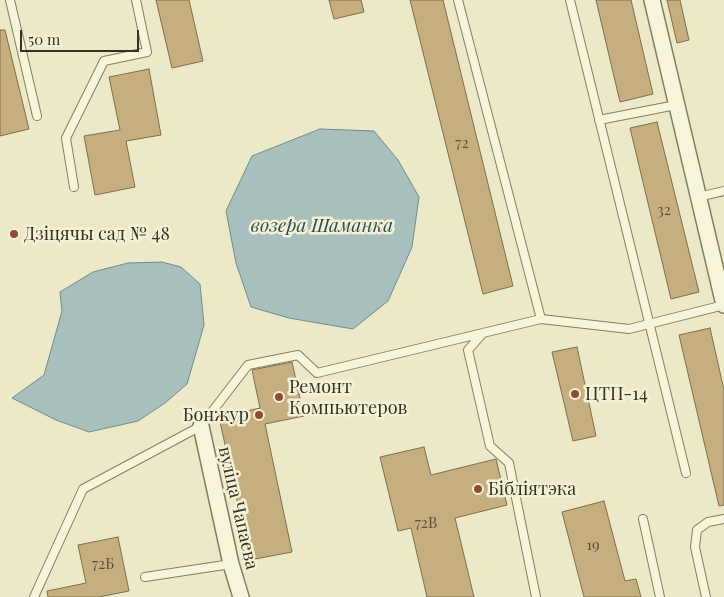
<!DOCTYPE html>
<meta charset="utf-8">
<style>
body{margin:0}
#map{position:relative;width:724px;height:597px;overflow:hidden;background:#ebe9c8;font-family:"Playfair Display",serif}
canvas{display:block}
.scale{position:absolute;left:20px;top:30px;width:119px;height:22px;box-sizing:border-box;border:2px solid #373121;border-top:0;padding-left:6px;font-size:15px;line-height:18px;white-space:nowrap;color:#373121;-webkit-text-stroke:4px #f3f2d6;paint-order:stroke}
</style>
<div id="map">
<canvas width="724" height="597"></canvas>
<div class="scale">50 m</div>
</div>
<script>
const c = document.querySelector('canvas').getContext('2d');
c.lineJoin = 'round';
function fillPath(path, color) { c.fillStyle = color; c.fill(path, 'evenodd'); }
const shape = rows => new Path2D(rows.map(r => 'M' + r).join(''));
function stroke(path, color, width, dash) { c.strokeStyle = color; c.lineWidth = width; c.lineCap = dash ? 'butt' : 'round'; c.setLineDash(dash || []); c.stroke(path); }
function label(font, color, halo, rows, align = 'center') {
  c.font = font + ' "Playfair Display",serif'; c.lineWidth = 5; c.setLineDash([]); c.textBaseline = 'middle'; c.strokeStyle = halo; c.fillStyle = color; for (const [text, x, y, turn = 0] of rows) {
    c.save(); c.translate(x, y); c.rotate((+turn || 0) * Math.PI / 180); c.textAlign = isNaN(turn) ? turn : align; if (halo) c.strokeText(text, 0, 0); c.fillText(text, 0, 0); c.restore();
  }
}
const water = shape([
 [320,129,374,131,398,160,419,197,412,247,388,301,353,329,289,318,251,307,236,263,226,211,252,156,320,129],
 [162,262,181,267,200,284,204,325,187,384,165,403,138,421,89,432,56,420,12,398,44,375,62,311,60,292,93,272,128,263,162,262]
]);
const building = shape([
 [156,0,189,0,203,61,172,68,156,0],
 [329,0,361,0,364,12,334,19,329,0],
 [410,0,443,0,513,286,483,294,410,0],
 [596,0,631,0,653,94,620,102,596,0],
 [667,0,680,0,689,40,677,43,667,0],
 [0,30,5,30,29,129,0,136,0,30],
 [149,69,161,135,126,141,135,187,95,195,84,136,120,130,109,77,149,69],
 [657,122,699,292,671,299,630,128,657,122],
 [710,328,724,390,724,505,719,506,679,335,710,328],
 [577,347,596,436,573,441,552,352,577,347],
 [292,362,304,416,265,424,292,552,250,560,219,417,260,408,252,370,292,362],
 [424,447,431,475,496,459,507,505,455,518,474,597,427,597,411,528,398,531,380,457,424,447],
 [604,501,625,581,636,579,641,597,584,597,562,512,604,501],
 [118,537,129,591,99,597,48,597,47,591,86,583,78,545,118,537]
]);
const lane = shape([
 [10,0,37,116],
 [458,0,541,319],
 [570,0,686,473],
 [599,120,676,105],
 [74,187,66,138,104,61,147,52,136,0],
 [698,197,724,191],
 [483,333,468,350,490,446,509,463,536,597],
 [643,519,660,597],
 [145,577,231,564],
 [34,597,83,489,201,426,248,365,298,355,317,373,541,319,629,329,724,305],
 [706,597,695,547,697,530,708,522,724,519]
]);
const street = shape([
 [652,0,724,305],
 [201,426,231,564,241,597]
]);
const markers = [
 [14,234,5,"#8f4b34"],
 [575,394,5,"#8f4b34"],
 [279,397,5,"#8f4b34"],
 [259,415,5,"#8f4b34"],
 [478,489,5,"#8f4b34"]
];
const numberNames = [
 ["72",462,143],
 ["32",664,210],
 ["72В",426,523],
 ["19",593,545],
 ["72Б",103,564]
];
const poiNames = [
 ["Дзіцячы сад № 48",24,234],
 ["Ремонт",289,387],
 ["Компьютеров",289,408],
 ["ЦТП-14",585,394],
 ["Бонжур",249,415,"right"],
 ["Бібліятэка",488,489]
];
const streetNames = [
 ["вуліца Чапаева",238,508,77]
];
const waterNames = [
 ["возера Шаманка",322,226]
];
fillPath(water, '#a8bfbe');
stroke(water, '#6f8c8d', 1);
fillPath(building, '#c5af81');
stroke(building, '#826e46', 1);
stroke(lane, '#857d5e', 10);
stroke(street, '#857d5e', 18);
stroke(lane, '#f6f5da', 8);
stroke(street, '#f6f5da', 15);
for (const [x, y, r, color] of markers) { const dot = new Path2D(); dot.arc(x, y, r, 0, 2 * Math.PI); c.fillStyle = color; c.fill(dot); stroke(dot, '#f3f2d6', 2); }
label('15px', '#5a5039', null, numberNames);
label('18px', '#373121', '#f3f2d6', poiNames, 'left');
label('18px', '#373121', '#f3f2d6', streetNames);
label('italic 19px', '#314e55', '#f3f2d6', waterNames);
</script>
